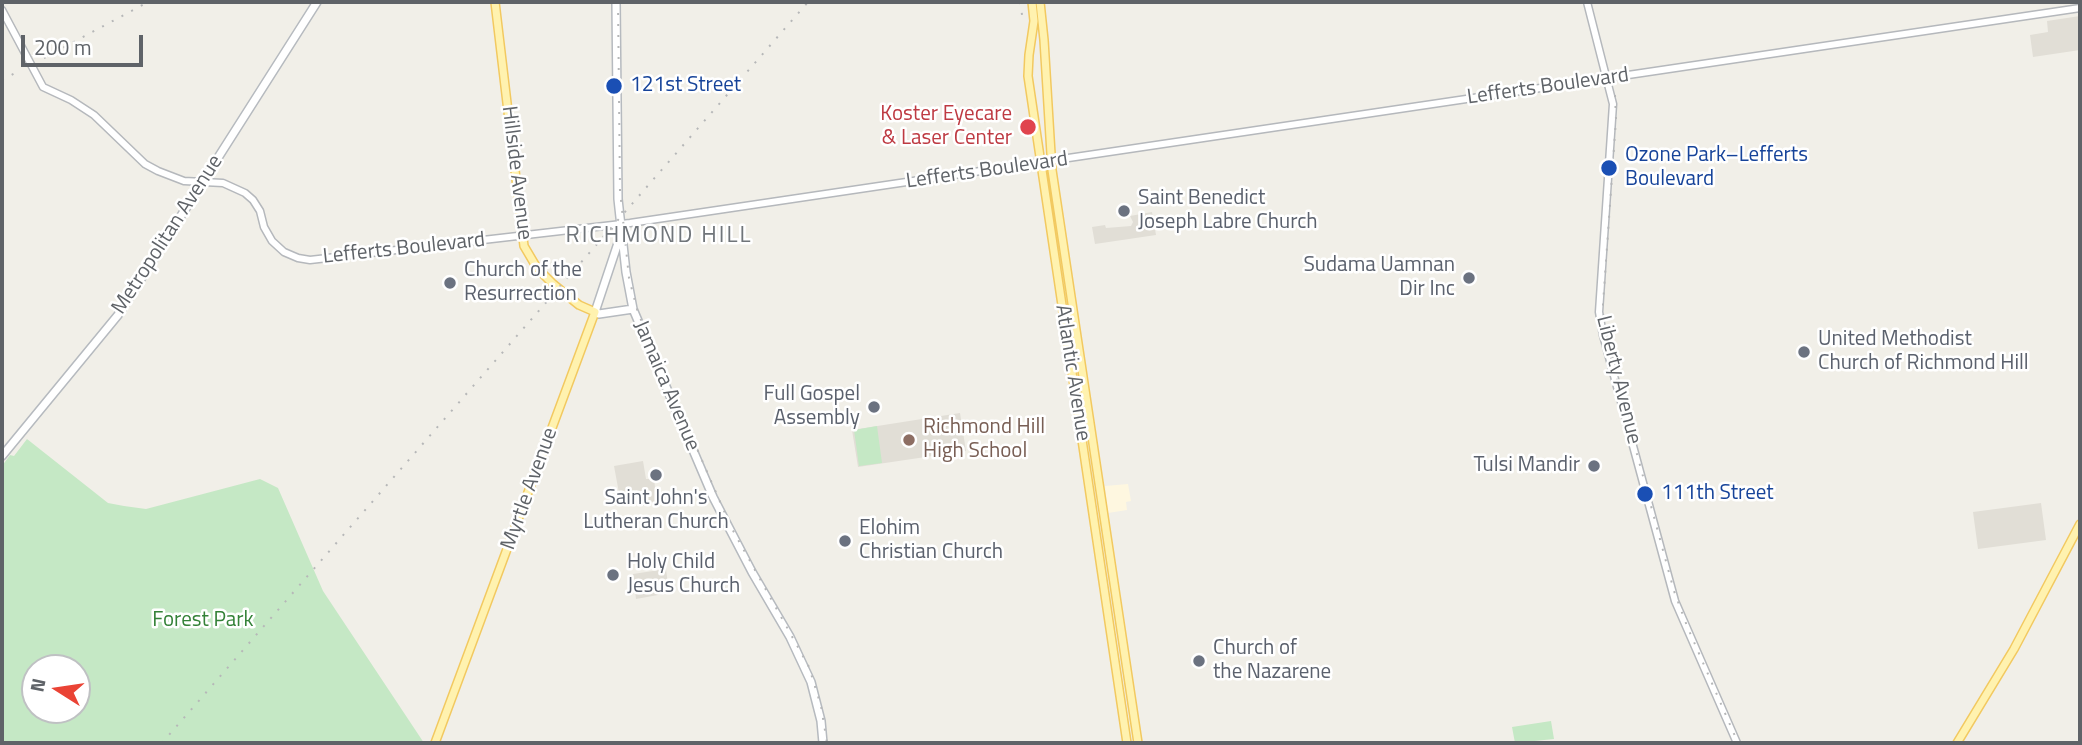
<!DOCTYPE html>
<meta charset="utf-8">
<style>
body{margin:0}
#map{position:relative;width:2082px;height:745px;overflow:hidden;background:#f1efe8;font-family:"Titillium Web",sans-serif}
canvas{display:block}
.frame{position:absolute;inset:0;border:4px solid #5f6368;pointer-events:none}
.north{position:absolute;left:21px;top:654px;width:70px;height:70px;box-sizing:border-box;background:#fff;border:2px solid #bfc1c3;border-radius:50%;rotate:282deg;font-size:19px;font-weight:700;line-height:28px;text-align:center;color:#5f6368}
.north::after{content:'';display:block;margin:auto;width:24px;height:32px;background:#ea4335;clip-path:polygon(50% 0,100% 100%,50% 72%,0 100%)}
.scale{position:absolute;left:21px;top:35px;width:122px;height:32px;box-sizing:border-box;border:4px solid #5f6368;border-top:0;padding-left:9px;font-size:21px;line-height:24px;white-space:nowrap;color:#5f6368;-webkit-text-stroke:5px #fff;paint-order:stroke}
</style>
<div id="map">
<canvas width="2082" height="745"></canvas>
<div class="frame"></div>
<div class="north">N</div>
<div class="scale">200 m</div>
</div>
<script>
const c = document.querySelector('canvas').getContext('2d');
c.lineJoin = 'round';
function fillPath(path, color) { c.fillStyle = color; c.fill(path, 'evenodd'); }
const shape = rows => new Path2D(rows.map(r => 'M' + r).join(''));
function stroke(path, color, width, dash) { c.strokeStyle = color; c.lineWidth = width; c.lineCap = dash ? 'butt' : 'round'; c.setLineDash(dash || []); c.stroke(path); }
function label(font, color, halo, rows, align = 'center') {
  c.font = font + ' "Titillium Web",sans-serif'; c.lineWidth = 5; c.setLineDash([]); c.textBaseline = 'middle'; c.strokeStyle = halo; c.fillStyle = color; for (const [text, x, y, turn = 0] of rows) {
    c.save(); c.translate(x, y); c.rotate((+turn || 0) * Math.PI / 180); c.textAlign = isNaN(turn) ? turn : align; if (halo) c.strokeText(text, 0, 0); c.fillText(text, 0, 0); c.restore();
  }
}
const commercial = shape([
 [1128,484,1131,501,1126,502,1127,510,1108,513,1105,486]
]);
const education = shape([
 [2080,16,2080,50,2033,57,2030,35,2048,32,2047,21],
 [1152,212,1156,235,1095,244,1092,227,1105,225,1106,228,1131,226,1133,222,1130,216],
 [960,413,966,451,858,467,852,430],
 [643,461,646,479,654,479,657,504,640,506,637,490,619,493,614,466],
 [2041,503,2046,540,1978,549,1973,512],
 [666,569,669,593,636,599,633,574]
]);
const green = shape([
 [877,426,882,463,859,466,854,430],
 [27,439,108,503,124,506,146,509,260,479,278,488,323,591,424,743,2,743,2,466,10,455,14,456],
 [35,668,77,668,77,710,35,710],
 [1551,721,1554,739,1515,743,1512,727]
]);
const tertiary = shape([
 [1587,2,1613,104,1599,312,1603,335,1675,601,1737,743],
 [2,10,43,87,71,100,94,115,145,164,158,171,184,181,223,183,245,193,253,200,260,211,264,227,272,241,284,252,298,258,310,260,630,223,2080,8]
]);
const secondary = shape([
 [616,2,618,199,626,272,633,309,713,497,752,572,790,637,811,682,821,721,823,743],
 [620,237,595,312,599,314,633,309],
 [2,456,118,315,317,2]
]);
const primary = shape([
 [1032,2,1034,21,1029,55,1028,76,1127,743],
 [1040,2,1044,40,1052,170,1138,743],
 [435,743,595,312,579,305,553,284,537,268,524,246,495,2],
 [1957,743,2014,649,2080,524]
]);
const rail = shape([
 [618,2,620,190,629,278,638,313,731,527,809,667,821,706,827,743],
 [1020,2,1023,21],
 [44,58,148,2],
 [2,80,15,73],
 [1615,95,1616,119,1603,304,1604,332,1674,591,1687,626,1738,743],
 [162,743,808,2]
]);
const markers = [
 [614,86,9,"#1a4fb4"],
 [1028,127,9,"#e0444e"],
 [1609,168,9,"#1a4fb4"],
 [1124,211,7,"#6b7280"],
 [1469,278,7,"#6b7280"],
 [450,283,7,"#6b7280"],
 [1804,352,7,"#6b7280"],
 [874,407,7,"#6b7280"],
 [909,440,7,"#8d6e63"],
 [1594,466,7,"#6b7280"],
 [656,475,7,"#6b7280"],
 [1645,494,9,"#1a4fb4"],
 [845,541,7,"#6b7280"],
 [613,575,7,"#6b7280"],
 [1199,661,7,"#6b7280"]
];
const transitNames = [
 ["121st Street",630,86],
 ["Ozone Park–Lefferts",1625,156],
 ["Boulevard",1625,180],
 ["111th Street",1661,494]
];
const streetNames = [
 ["Lefferts Boulevard",1548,87,-8],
 ["Lefferts Boulevard",987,171,-8],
 ["Hillside Avenue",516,173,83],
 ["Metropolitan Avenue",168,235,-57],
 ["Lefferts Boulevard",404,249,-6],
 ["Atlantic Avenue",1072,373,81],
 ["Liberty Avenue",1618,380,76],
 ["Jamaica Avenue",666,386,67],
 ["Myrtle Avenue",530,489,-70]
];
const healthNames = [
 ["Koster Eyecare",1012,115],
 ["& Laser Center",1012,139]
];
const worshipNames = [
 ["Saint Benedict",1138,199],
 ["Joseph Labre Church",1138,223],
 ["Sudama Uamnan",1455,266,"right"],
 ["Dir Inc",1455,290,"right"],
 ["Church of the",464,271],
 ["Resurrection",464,295],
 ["United Methodist",1818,340],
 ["Church of Richmond Hill",1818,364],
 ["Full Gospel",860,395,"right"],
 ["Assembly",860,419,"right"],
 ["Tulsi Mandir",1580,466,"right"],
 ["Saint John's",656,499,"center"],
 ["Lutheran Church",656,523,"center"],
 ["Elohim",859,529],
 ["Christian Church",859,553],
 ["Holy Child",627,563],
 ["Jesus Church",627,587],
 ["Church of",1213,649],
 ["the Nazarene",1213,673]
];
const educationNames = [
 ["Richmond Hill",923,428],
 ["High School",923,452]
];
const parkNames = [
 ["Forest Park",203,621]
];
const neighbourhoodNames = [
 ["RICHMOND HILL",659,236]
];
fillPath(commercial, '#fef7e0');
fillPath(education, '#e1ded6');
fillPath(green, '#c5e8c5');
stroke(tertiary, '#b5b8bc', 9);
stroke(secondary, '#b6babf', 10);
stroke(primary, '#f2c960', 10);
stroke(tertiary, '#fff', 6);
stroke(secondary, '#fff', 7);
stroke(primary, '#fff2af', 7);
stroke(rail, '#b6b7b8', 2, [2, 9]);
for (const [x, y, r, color] of markers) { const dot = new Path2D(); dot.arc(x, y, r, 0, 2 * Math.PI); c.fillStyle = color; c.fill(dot); stroke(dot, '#fff', 2.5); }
label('21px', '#164399', '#fff', transitNames, 'left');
label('21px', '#5f6368', '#fff', streetNames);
label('21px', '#be3a42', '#fff', healthNames, 'right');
label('21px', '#5b616d', '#fff', worshipNames, 'left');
label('21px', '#785e54', '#fff', educationNames, 'left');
label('21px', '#348238', '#fff', parkNames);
c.letterSpacing = '2px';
label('23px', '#70757a', '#fff', neighbourhoodNames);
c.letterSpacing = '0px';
</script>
